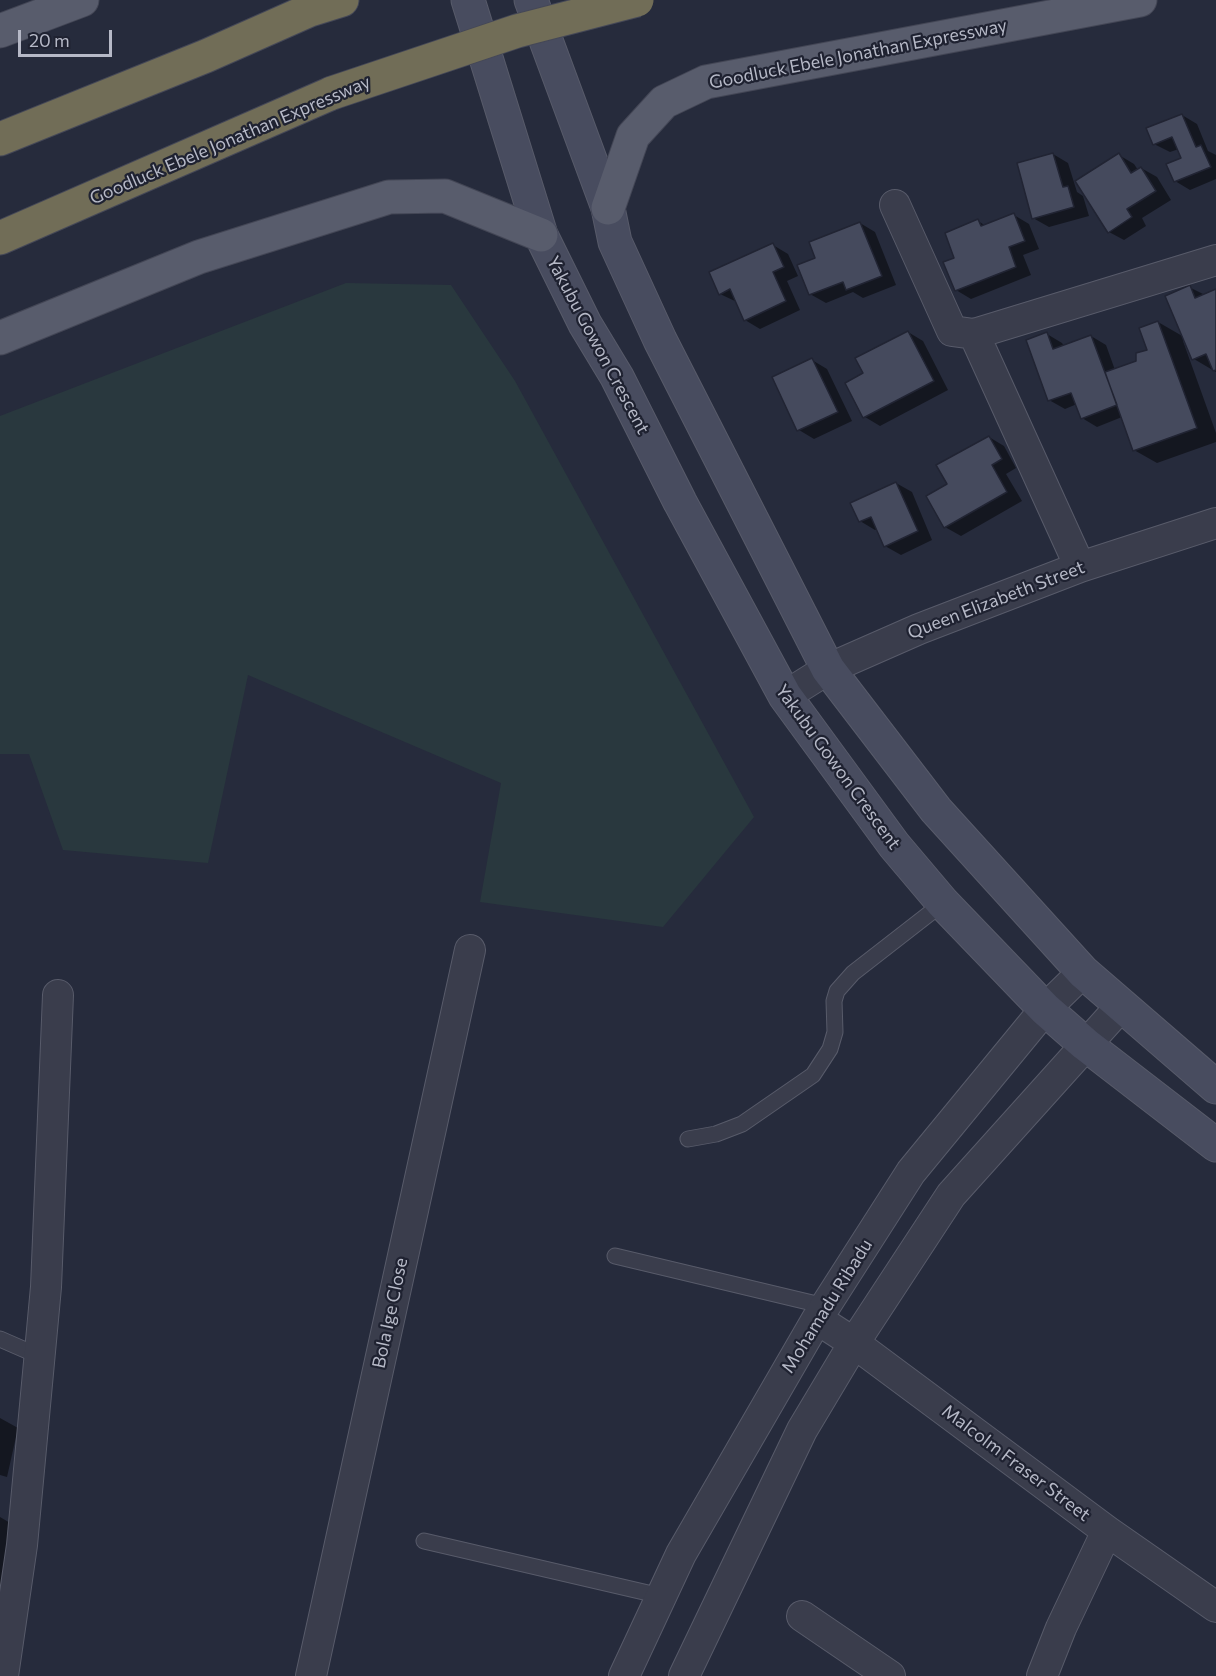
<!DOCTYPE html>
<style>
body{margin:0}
#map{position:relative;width:1216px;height:1676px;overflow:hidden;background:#262b3c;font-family:Commissioner,sans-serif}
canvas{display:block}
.scale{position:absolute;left:18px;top:30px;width:94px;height:27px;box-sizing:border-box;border:3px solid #b6b9c7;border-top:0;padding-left:8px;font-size:18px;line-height:21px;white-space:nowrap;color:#b6b9c7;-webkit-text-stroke:4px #1f2231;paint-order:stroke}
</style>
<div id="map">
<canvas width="1216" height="1676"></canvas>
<div class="scale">20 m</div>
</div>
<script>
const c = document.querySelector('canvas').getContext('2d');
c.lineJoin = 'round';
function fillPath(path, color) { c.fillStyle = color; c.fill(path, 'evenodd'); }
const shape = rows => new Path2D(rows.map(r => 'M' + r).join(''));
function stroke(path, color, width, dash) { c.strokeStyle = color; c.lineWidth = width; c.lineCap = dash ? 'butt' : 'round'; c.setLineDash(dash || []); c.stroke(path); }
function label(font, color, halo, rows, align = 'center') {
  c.font = font + ' Commissioner,sans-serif'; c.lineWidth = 4.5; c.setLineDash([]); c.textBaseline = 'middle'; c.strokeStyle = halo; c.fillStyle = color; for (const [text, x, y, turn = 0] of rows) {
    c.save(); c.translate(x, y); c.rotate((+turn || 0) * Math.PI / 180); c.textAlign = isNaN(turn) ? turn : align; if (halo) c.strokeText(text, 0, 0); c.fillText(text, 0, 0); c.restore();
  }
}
const green = shape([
 [346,283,451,285,515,381,754,817,663,927,480,902,501,783,248,675,208,863,63,850,29,754,0,754,0,416]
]);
const shadow = shape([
 [1182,115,1197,124,1208,151,1216,155,1216,179,1190,190,1175,181,1183,159,1179,149,1170,152,1154,144],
 [1053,154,1068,163,1077,192,1083,196,1089,216,1049,227,1033,218],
 [1119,155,1134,164,1138,170,1141,168,1157,177,1171,200,1142,218,1146,226,1124,240,1109,232],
 [1014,215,1029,224,1039,249,1023,255,1031,275,971,299,956,290,956,259,978,221,986,226],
 [860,223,875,232,896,285,863,298,853,292,826,303,810,294,817,259],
 [773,245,788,254,798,276,787,281,800,310,760,329,745,320,737,302,720,294],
 [1189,287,1205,295,1216,291,1216,372,1194,359,1185,340,1183,341,1216,433,1216,442,1157,463,1134,450,1122,417,1097,427,1082,418,1077,404,1065,409,1049,400,1047,334,1062,343,1064,346,1091,336,1106,345,1115,370,1137,362,1149,351,1158,322,1184,337],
 [908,332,923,341,948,390,880,426,865,417,865,374],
 [812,360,827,369,852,421,814,439,799,430,774,378],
 [989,437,1004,446,1016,468,1006,474,1022,501,961,536,945,527],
 [896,483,912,492,932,540,901,555,885,546,878,529,875,530,860,521],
 [0,1418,18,1428,7,1477,0,1475],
 [0,1517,17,1527,0,1600]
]);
const building = shape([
 [1182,114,1196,147,1201,145,1211,167,1174,182,1166,164,1181,158,1172,137,1153,145,1146,128,1182,114],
 [1053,153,1063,187,1068,186,1074,207,1032,219,1017,163,1053,153],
 [1119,153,1131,173,1141,167,1156,191,1127,209,1132,217,1108,233,1075,181,1119,153],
 [1014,213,1025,241,1009,247,1016,267,955,291,943,262,954,258,945,233,978,219,981,226,1014,213],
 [860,222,882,276,846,290,843,282,809,295,797,265,815,258,809,242,860,222],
 [773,243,784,267,773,272,786,301,744,321,730,289,719,295,709,272,773,243],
 [1190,285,1195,298,1216,289,1216,370,1213,371,1206,354,1192,360,1165,296,1190,285],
 [1158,321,1197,428,1133,451,1105,372,1136,361,1136,353,1147,350,1139,328,1158,321],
 [908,331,934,381,863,418,845,383,863,373,855,358,908,331],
 [1047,332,1053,349,1091,335,1117,405,1081,419,1071,393,1048,401,1026,340,1047,332],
 [812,358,838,412,797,431,772,377,812,358],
 [989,436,1002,459,992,465,1007,492,944,528,926,496,947,484,936,465,989,436],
 [896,482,918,531,884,547,871,517,859,522,850,503,896,482]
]);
const lane = shape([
 [688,1139,716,1134,742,1124,813,1075,830,1049,835,1032,834,1001,837,991,853,973,943,903],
 [615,1256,825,1306],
 [0,1339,39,1356],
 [424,1541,661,1596]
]);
const street = shape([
 [895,205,952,331,974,334,1080,567],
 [974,334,1216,260],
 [785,696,828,669,919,629,1080,567,1216,523],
 [817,1319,854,1343,1107,1531,1216,1607],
 [802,1616,890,1676],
 [3,1676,22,1545,46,1287,58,995],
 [311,1676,470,950],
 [624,1676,681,1554,817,1319,911,1172,1045,1009,1083,972],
 [684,1676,802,1430,854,1343,951,1195,1121,1006],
 [1042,1676,1061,1628,1107,1531]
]);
const secondary = shape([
 [468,0,541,235,585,324,617,377,680,502,785,696,894,845,943,903,1045,1009,1085,1044,1216,1145],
 [531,0,608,208,615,242,660,340,828,669,936,810,1083,972,1216,1087]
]);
const primary = shape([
 [0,31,82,0],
 [608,208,633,136,664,102,706,82,1140,0],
 [0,338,199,257,389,197,445,196,541,235]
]);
const highway = shape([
 [0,139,206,56,310,10,342,0],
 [0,238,332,93]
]);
const highwayBridge = shape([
 [332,93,517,31,637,0]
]);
const streetNames = [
 ["Goodluck Ebele Jonathan Expressway",858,54,-11],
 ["Goodluck Ebele Jonathan Expressway",230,140,-23],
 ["Yakubu Gowon Crescent",598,345,62],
 ["Queen Elizabeth Street",996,600,-21],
 ["Yakubu Gowon Crescent",838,767,54],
 ["Mohamadu Ribadu",827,1306,-58],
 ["Bola Ige Close",390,1313,-78],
 ["Malcolm Fraser Street",1016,1463,37]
];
fillPath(green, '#29383e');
fillPath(shadow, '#0007');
fillPath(building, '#454a5d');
stroke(building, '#212433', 1.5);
stroke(lane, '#585b6a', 17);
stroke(street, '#585b6a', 32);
stroke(secondary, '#585b6a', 35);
stroke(primary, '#434655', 35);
stroke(highway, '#454857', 35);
stroke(lane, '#3a3d4c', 15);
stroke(street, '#3a3d4c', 30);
stroke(secondary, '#484c5f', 33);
stroke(primary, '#585c6c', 33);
stroke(highway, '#716d57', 33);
stroke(highwayBridge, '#454857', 35, []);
stroke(highwayBridge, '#716d57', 33);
label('18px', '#b6b9c7', '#1f2231', streetNames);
</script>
